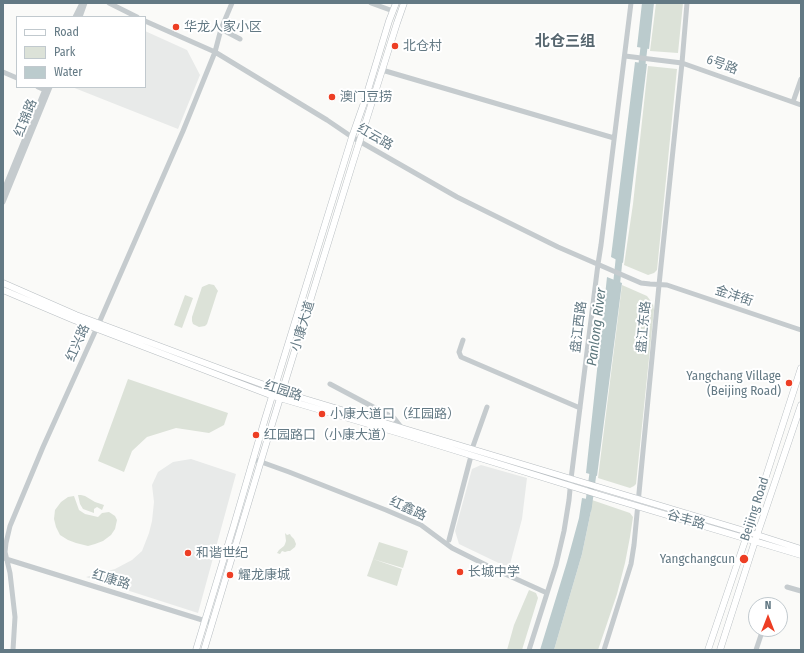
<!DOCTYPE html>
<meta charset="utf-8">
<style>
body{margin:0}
#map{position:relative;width:804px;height:653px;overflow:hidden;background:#fafaf8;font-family:"Fira Sans Condensed",sans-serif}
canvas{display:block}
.frame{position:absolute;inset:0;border:4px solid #637984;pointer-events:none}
.legend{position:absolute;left:16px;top:16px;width:130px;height:72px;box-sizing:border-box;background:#fff;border:1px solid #c1c9ce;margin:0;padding:5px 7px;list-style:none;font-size:12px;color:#637984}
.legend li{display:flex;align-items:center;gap:8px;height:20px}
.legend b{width:20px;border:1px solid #c1c9ce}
.north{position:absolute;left:748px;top:597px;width:40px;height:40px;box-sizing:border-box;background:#fff;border:1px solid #c1c9ce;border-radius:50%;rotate:0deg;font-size:11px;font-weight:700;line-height:16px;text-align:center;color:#637984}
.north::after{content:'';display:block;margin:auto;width:14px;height:18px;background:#ed3e24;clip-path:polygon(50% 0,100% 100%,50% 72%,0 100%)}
</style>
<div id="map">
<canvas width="804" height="653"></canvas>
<div class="frame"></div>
<ul class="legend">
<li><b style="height:5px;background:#fff"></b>Road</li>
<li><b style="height:11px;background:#dce2d8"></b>Park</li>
<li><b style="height:11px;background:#bbcbcd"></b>Water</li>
</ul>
<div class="north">N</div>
</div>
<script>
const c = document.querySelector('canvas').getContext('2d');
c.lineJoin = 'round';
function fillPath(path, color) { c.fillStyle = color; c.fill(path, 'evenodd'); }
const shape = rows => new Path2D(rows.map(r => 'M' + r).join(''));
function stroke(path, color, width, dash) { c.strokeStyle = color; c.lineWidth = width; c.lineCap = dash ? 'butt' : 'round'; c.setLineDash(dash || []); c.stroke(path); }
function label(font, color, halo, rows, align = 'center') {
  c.font = font + ' "Fira Sans Condensed","Noto Sans SC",sans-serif'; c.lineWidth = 4; c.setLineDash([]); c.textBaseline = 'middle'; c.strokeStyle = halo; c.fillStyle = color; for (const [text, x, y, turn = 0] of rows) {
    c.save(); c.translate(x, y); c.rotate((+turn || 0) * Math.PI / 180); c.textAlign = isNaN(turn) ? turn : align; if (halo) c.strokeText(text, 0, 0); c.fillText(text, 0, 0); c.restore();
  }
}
const built = shape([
 [145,31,187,50,200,75,178,129,72,87,145,87],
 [191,459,236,474,198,613,86,577,115,569,132,560,142,551,149,533,152,521,154,502,152,485,158,472,173,462],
 [481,465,527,478,522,519,509,568,459,544,455,531,472,469]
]);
const green = shape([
 [656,3,683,3,678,53,650,51],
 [648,66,677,69,657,270,654,273,648,275,624,265,633,204],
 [209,284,214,285,218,291,217,293,207,324,205,326,199,327,193,324,192,321,192,317,202,287],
 [622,285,647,296,653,304,654,310,636,484,634,486,630,488,598,478],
 [185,295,193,298,182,328,174,325],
 [128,379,228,413,224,425,209,433,176,428,147,437,132,451,124,472,98,461],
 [78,495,81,495,85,496,95,502,104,505,102,510,97,507,94,509,94,513,83,509,80,504],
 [74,496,79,510,85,514,98,517,102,513,109,512,115,516,117,520,115,529,111,535,103,541,95,544,88,546,76,543,68,540,60,535,56,527,54,519,55,510,61,502,68,497],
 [592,500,630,513,633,517,630,537,625,563,617,594,598,650,554,650,582,554,592,506],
 [285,533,287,535,290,534,291,536,294,539,296,544,295,547,290,551,288,551,285,552,282,551,280,554,277,553,279,550,284,546,285,544,286,541],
 [379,542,408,551,403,568,373,559],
 [373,559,402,569,397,586,367,576],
 [529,590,536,593,538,598,522,650,507,650,514,625]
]);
const water = shape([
 [642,3,654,3,649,49,637,47],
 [635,62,647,64,623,263,611,257],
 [607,277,622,283,597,476,586,473],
 [582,498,592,500,592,506,582,554,554,650,540,650,567,562,579,518]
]);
const river = shape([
 [641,72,645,39],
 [616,289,620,251],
 [588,509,594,466]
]);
const minor = shape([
 [109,3,137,17],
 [371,3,393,11],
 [75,17,82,3],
 [80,17,85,3],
 [145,21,215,52,327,120,352,137,457,197,558,247,641,283,650,284,667,285,801,330],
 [221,29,240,39],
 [625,56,682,63,801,105],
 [382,70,614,138],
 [3,72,17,78],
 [38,87,45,90],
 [793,102,801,79],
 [3,192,46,87],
 [3,202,50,87],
 [463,340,459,352,461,357,580,408],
 [330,384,394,418,401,427],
 [472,449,487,407],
 [253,459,289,472,386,510,421,525,452,548,492,568,547,593],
 [449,540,471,456],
 [6,559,212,623],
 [787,587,801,591],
 [771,605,771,604],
 [13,650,15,617,10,573,5,552,6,543,10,526,43,447,99,323,183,131,215,52,221,29,232,3],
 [529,650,556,565,564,531,569,500,571,479,598,264,601,245,631,3],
 [604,650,631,564,634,545,659,285,682,63,687,3],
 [756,650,763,629]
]);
const major = shape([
 [3,283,76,315,234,374,295,396,748,532,801,549],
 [3,290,74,320,273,396,399,433,603,496,801,555],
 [196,650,234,525,265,419,352,137,365,100,389,21,396,3],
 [204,650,273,421,353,162,397,23,404,3],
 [708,650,748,532,801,368],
 [720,650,755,541,801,405]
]);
const markers = [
 [176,27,4,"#ed3e24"],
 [395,46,4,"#ed3e24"],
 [332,97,4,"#ed3e24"],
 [789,383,4,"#ed3e24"],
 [322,414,4,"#ed3e24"],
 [256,435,4,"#ed3e24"],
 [188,553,4,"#ed3e24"],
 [744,559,5,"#ed3e24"],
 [460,572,4,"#ed3e24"],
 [230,575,4,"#ed3e24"]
];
const poiNames = [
 ["华龙人家小区",184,27],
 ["北仓村",403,46],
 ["澳门豆捞",340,97],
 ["Yangchang Village",781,376,"right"],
 ["(Beijing Road)",781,391,"right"],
 ["小康大道口（红园路）",330,414],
 ["红园路口（小康大道）",264,435],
 ["和谐世纪",196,553],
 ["Yangchangcun",735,559,"right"],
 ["长城中学",468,572],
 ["耀龙康城",238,575]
];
const streetNames = [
 ["6号路",722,65,20],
 ["红锦路",26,118,-68],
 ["红云路",375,137,30],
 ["金沣街",734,296,18],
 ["小康大道",303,326,-73],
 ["盘江西路",579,327,-83],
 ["盘江东路",644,327,-85],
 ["红兴路",78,343,-66],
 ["红园路",283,391,18],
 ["红鑫路",408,509,25],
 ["Beijing Road",755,509,-72],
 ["谷丰路",686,520,16],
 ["红康路",111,580,17]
];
const waterNames = [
 ["Panlong River",597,327,-83]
];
const quarterNames = [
 ["北仓三组",565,42]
];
fillPath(built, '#e8eae9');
fillPath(green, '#dce2d8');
fillPath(water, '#bbcbcd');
stroke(river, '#bbcbcd', 7);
stroke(major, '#b8bec2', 7);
stroke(minor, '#c5cbce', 5);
stroke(major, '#fff', 6);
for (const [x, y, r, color] of markers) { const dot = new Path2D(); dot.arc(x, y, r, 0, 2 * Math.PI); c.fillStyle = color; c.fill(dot); stroke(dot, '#fff', 1.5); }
label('13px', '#637984', '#fff', poiNames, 'left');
label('13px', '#637984', '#fff', streetNames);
label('italic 14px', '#5e787e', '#fff', waterNames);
label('bold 15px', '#56666f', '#fff', quarterNames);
</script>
